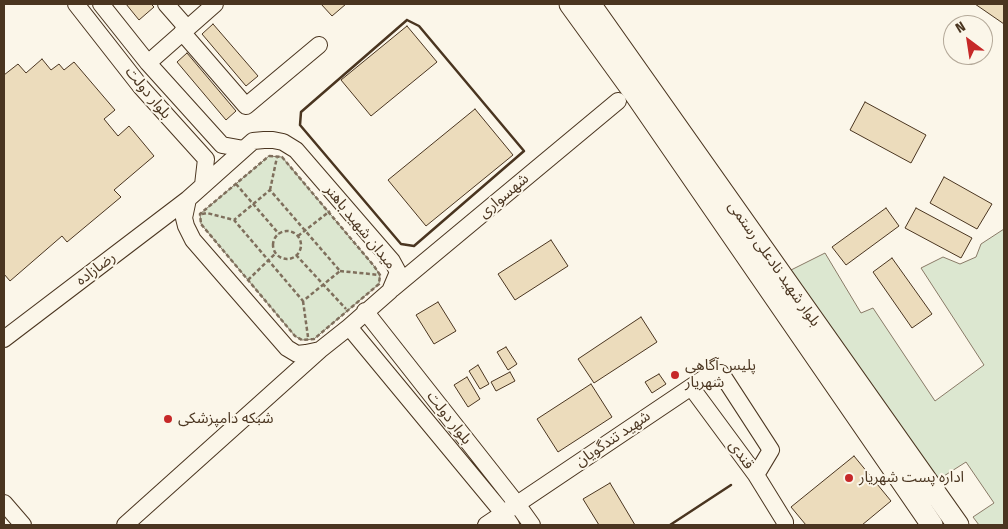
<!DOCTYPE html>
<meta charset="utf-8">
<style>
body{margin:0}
#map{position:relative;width:1008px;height:529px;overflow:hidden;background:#fbf6e9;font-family:"Fira Sans Condensed",sans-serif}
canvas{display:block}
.frame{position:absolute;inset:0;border:5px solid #4a3520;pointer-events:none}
.north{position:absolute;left:943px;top:15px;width:50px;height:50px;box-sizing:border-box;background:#fbf6e9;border:1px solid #b4a999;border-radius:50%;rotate:329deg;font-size:14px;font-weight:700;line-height:20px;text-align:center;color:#4a3520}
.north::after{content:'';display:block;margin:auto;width:18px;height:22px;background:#c62828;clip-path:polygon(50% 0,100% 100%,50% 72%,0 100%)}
</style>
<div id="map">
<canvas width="1008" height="529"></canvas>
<div class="frame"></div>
<div class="north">N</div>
</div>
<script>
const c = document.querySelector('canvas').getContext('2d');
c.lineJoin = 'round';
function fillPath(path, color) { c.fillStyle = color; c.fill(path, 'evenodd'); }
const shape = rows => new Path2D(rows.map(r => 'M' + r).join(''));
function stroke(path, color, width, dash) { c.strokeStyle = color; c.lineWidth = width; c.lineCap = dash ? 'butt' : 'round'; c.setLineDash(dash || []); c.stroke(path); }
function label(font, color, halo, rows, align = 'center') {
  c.font = font + ' "Fira Sans Condensed","Noto Sans Arabic",sans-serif'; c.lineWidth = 4; c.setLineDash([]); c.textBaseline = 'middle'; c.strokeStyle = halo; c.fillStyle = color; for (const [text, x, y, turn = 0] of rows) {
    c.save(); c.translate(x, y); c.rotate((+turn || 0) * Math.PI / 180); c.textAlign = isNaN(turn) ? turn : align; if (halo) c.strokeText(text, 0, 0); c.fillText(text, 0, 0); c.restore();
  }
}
const green = shape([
 [269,156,282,157,374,266,380,275,379,284,314,339,302,340,295,336,201,224,200,214,269,156],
 [1004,229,1004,525,979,525,973,517,994,503,966,462,936,481,789,271,825,253,861,313,873,308,935,401,984,365,921,268,943,257,960,264,976,257,981,244,1004,229]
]);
const building = shape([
 [126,4,151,4,154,7,139,20,126,4],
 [321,4,346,4,332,16,321,4],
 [975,4,1004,4,1004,24,975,4],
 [213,24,258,76,246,86,202,34,213,24],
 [407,26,437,62,371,116,341,80,407,26],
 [187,53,236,111,226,120,177,62,187,53],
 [42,59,51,70,59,64,64,70,74,62,115,110,104,119,118,136,129,126,154,156,114,190,121,197,67,242,62,236,10,281,4,274,4,75,18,64,26,73,42,59],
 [865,102,926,135,911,163,850,130,865,102],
 [475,109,513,155,426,226,388,180,475,109],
 [944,177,992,204,977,229,930,203,944,177],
 [886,208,899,226,846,265,832,247,886,208],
 [916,208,972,238,961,258,905,228,916,208],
 [551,240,568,266,515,300,498,274,551,240],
 [892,258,932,314,912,328,873,272,892,258],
 [438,302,456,331,434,344,416,315,438,302],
 [641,317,657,342,594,383,578,359,641,317],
 [506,347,517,364,508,370,497,352,506,347],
 [478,365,489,384,480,389,469,371,478,365],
 [510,372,515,381,496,391,491,382,510,372],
 [659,374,666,384,652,393,645,382,659,374],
 [467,377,480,399,468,407,454,385,467,377],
 [591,384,612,417,558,452,537,419,591,384],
 [854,456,891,501,862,525,806,525,791,507,854,456],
 [610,483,635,525,599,525,583,499,610,483]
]);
const path = shape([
 [269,156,282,157,374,266,380,275,379,284,314,339,302,340,295,336,201,224,200,214,269,156],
 [236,184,279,234],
 [270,190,277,157],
 [202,214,207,213,234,220,303,301,340,271,270,190,234,220],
 '273 245a14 14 0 1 1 28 0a14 14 0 1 1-28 0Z',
 [298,236,330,211],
 [296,255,346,309],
 [340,271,380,275],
 [248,280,276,253],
 [303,301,308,337]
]);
const minor = shape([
 [76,4,141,87,206,159,203,185],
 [101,4,148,63,222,145,244,149],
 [166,4,187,28],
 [182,32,246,106,319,45],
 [148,63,215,4],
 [264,140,273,140,283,142,296,150,392,261,398,272,390,291,349,327,320,350,306,353,297,354,287,348,193,240,186,226,184,218,188,199,253,141,264,140],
 [392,289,618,101],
 [365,311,517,504,532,525],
 [349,327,503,513,511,525],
 [4,339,188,199],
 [721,373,771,450,756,475],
 [691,387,756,475,785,522,785,525],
 [4,503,23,525],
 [125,525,320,350],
 [486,525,709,375]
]);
const major = shape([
 [570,4,633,91,932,525],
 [590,4,958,525]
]);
const wall = shape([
 [407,20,419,26,524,151,414,246,401,244,300,125,301,112,407,20],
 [670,525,731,485]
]);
const markers = [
 [675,375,5,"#c62828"],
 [168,419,5,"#c62828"],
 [849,478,5,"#c62828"]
];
const streetNames = [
 ["بلوار دولت",148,93,50],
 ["شهسواری",504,196,-40],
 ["میدان شهید باهنر",360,227,51],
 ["بلوار شهید نادعلی رستمی",774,264,55],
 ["رضازاده",96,269,-37],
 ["بلوار دولت",449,418,52],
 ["شهید تندگویان",613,439,-34],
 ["قندی",741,455,54]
];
const poiNames = [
 ["پلیس آگاهی",685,366],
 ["شهریار",685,383],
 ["شبکه دامپزشکی",178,419],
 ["اداره پست شهریار",859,478]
];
fillPath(green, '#dce7d0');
stroke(green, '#887966', 1);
fillPath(building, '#ecdcbc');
stroke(building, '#4a3520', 1);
stroke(minor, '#4a3520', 18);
stroke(major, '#4a3520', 23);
stroke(path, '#7f6f5c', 2.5, [4, 2.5]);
stroke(minor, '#fbf6e9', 16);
stroke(major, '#fbf6e9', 21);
stroke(wall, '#4a3520', 2.5);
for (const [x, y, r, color] of markers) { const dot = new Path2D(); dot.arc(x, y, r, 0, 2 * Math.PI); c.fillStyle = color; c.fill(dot); stroke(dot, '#fbf6e9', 2); }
label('15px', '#4a3520', '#fbf6e9', streetNames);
label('15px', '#4a3520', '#fbf6e9', poiNames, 'left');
</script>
